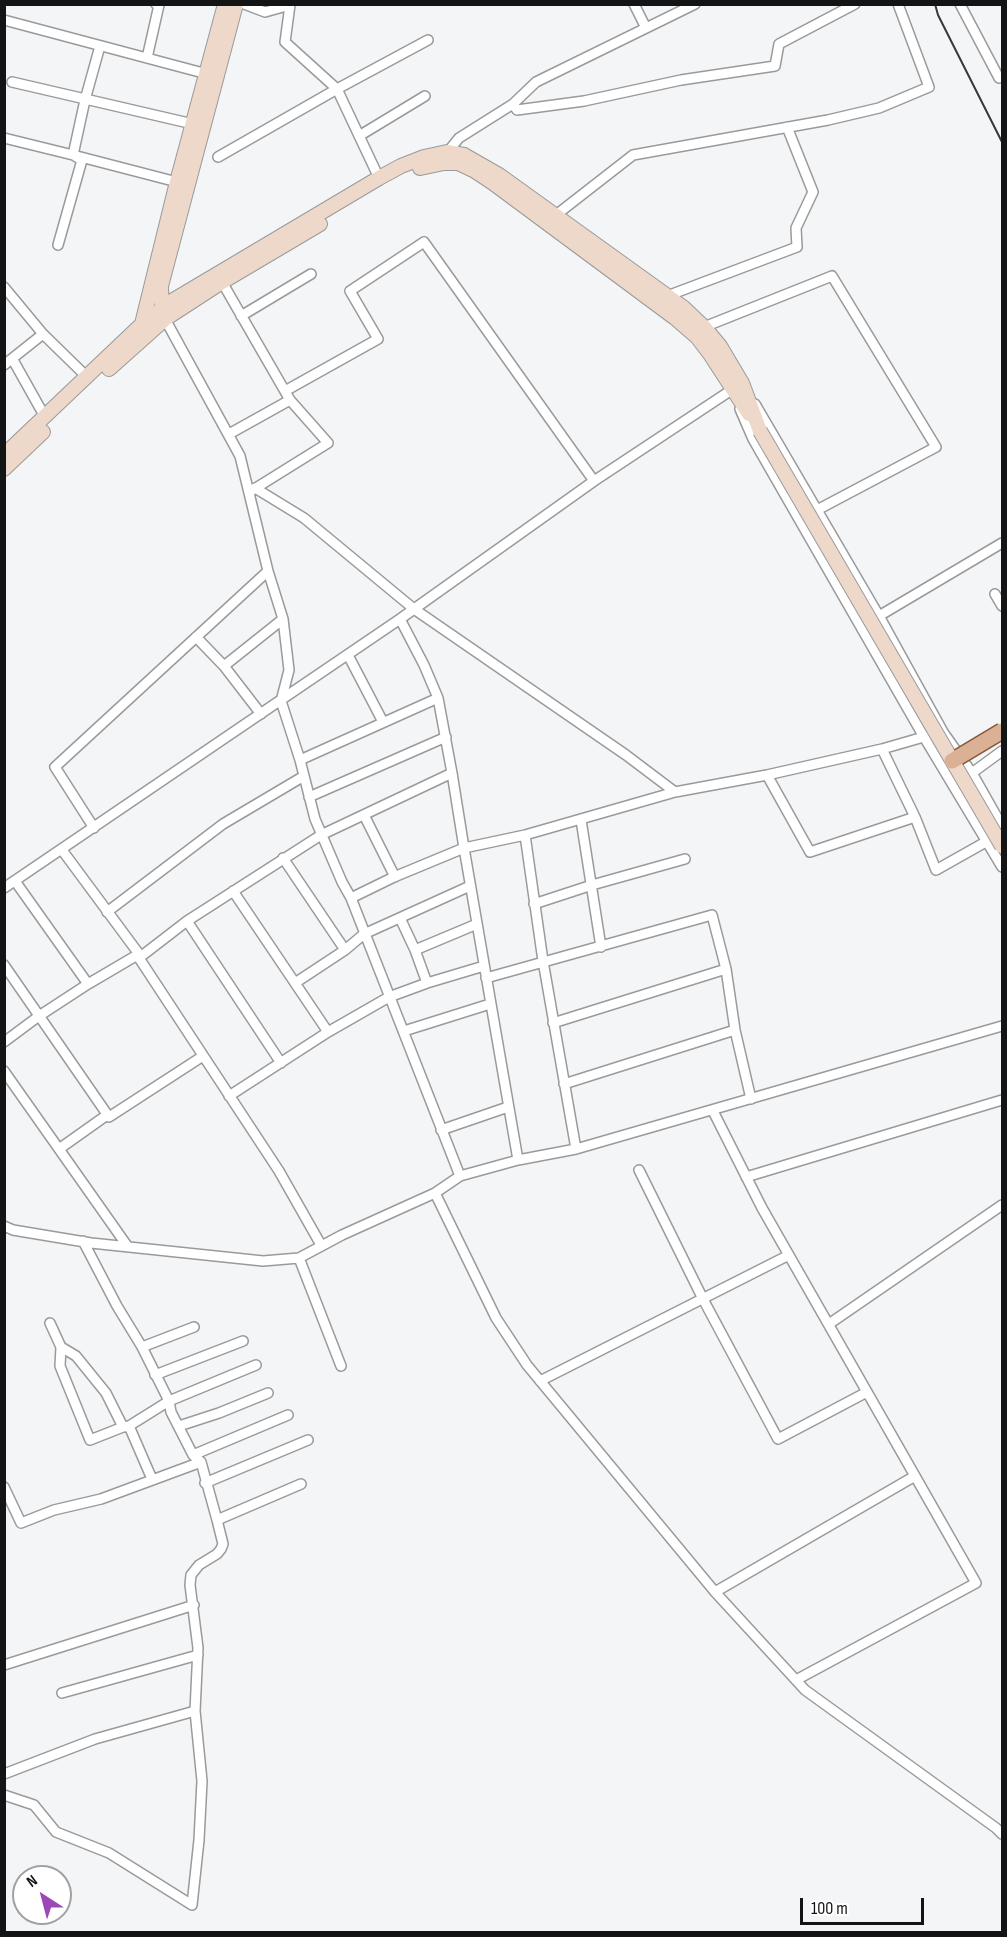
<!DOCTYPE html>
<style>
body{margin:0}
#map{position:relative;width:1007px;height:1937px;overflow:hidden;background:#f3f5f7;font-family:"Sofia Sans Condensed",sans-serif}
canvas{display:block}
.frame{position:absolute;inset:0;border:6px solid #131415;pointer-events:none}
.north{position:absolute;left:12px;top:1865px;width:60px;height:60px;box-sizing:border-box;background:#fff;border:2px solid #a1a1a1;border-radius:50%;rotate:324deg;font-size:16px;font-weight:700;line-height:24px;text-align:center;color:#131415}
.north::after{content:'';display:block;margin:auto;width:21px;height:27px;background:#9d48b6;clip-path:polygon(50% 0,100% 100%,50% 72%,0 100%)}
.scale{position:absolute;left:800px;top:1898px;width:124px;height:27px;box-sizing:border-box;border:3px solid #131415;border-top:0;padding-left:8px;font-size:18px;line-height:21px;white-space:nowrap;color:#131415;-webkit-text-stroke:4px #fff;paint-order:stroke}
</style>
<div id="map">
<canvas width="1007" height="1937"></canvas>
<div class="frame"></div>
<div class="north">N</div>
<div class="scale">100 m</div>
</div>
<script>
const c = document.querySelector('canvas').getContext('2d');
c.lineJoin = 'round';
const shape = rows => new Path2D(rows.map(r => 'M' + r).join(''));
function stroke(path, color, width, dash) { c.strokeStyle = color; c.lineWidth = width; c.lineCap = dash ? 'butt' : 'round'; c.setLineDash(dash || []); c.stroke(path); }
const street = shape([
 [244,4,265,12,290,5,285,42,337,89,428,40],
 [634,4,646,28],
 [960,4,999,78],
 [4,20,207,74],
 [147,58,159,5,156,4],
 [12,82,193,124],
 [513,104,517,110,584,101,681,80,775,66,779,44,855,4],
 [359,136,425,96],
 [4,138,73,155,85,100,100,46],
 [446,154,459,138,513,104,536,82,695,4],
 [73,155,177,182],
 [218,157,337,89,379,178],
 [556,215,633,155,828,120,879,108,929,87,898,4],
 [58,245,82,160,75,156],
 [222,282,290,400,328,443,251,491],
 [4,287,43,334,87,377],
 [667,296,797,247,796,228,813,192,787,127],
 [241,316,311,274],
 [165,319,240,456,268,571,283,619,289,670,281,701,300,760,315,819,342,882,351,898,460,1176],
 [704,327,832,276,936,447,817,510],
 [13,360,45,417],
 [4,365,43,334],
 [285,391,378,339,350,291,424,242,594,481],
 [755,404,879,616,943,732,972,773,1002,826],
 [740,409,753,439,924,737,1002,867],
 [229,434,290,400],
 [255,488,304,518,414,609,626,755,675,792],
 [995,594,1002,606],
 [879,616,1002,543],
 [400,619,594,481,736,387],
 [196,637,224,666,261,714],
 [348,655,383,722],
 [224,666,283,619],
 [882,749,915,817,936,870,991,839],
 [300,760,438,698],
 [972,773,1002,751],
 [767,775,810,852,915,817],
 [309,797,446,737],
 [364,815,395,877],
 [581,820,601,947],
 [94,828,55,767,268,571],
 [525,835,543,961,576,1149],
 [62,850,139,954,139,958,279,1171,321,1245],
 [283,858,345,950],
 [15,881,88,984],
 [4,888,400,619,424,665,438,698,452,773,464,848,394,877,351,898],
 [534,904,592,885,685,859],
 [107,912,223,824,304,776],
 [400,918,415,950,427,983],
 [187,921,281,1063],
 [415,950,477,924],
 [139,958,187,921,321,835,452,773],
 [4,965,109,1117,203,1056],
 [486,978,712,915,726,969,735,1030,751,1099],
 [295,983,345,950,364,934,470,886],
 [553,1023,726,969],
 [1002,1026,576,1149,518,1160,460,1176,435,1193,496,1318,527,1365,715,1592,805,1690,996,1828,1002,1834],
 [404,1031,490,1004],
 [328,1032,389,997,427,983,484,966],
 [4,1042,39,1016,88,984,139,954],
 [4,1071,128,1247],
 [564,1084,735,1030],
 [229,1096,328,1032,233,891],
 [713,1111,762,1208,915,1476,715,1592],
 [441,1130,508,1107],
 [59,1149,107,1115],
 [518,1160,464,848,525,835,675,792,767,775,882,749,941,732],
 [639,1170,703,1299,778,1439,867,1392],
 [746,1177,1002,1100],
 [4,1226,13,1230,91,1243,263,1261,299,1258,342,1235,435,1193],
 [83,1241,117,1306,142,1347,169,1401,171,1412,193,1455,201,1462,217,1520,301,1484],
 [299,1258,341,1366],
 [50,1323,61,1347,76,1356,106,1393,123,1427,129,1426],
 [829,1324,1002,1205],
 [61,1347,60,1366,90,1440,123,1427],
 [142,1347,194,1327],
 [155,1375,243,1341],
 [540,1381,789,1255],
 [179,1426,219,1413,268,1393],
 [193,1455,288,1415],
 [152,1479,129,1426,169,1401,256,1365],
 [205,1483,308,1440],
 [4,1487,21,1523,54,1510,101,1499,201,1462],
 [4,1665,194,1605],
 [796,1680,976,1583,915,1476],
 [62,1693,198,1655],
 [195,1711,198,1648,190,1585,191,1575,199,1565,217,1554,221,1549,223,1544,217,1520],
 [4,1774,95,1739,195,1711,202,1781,199,1840,192,1905,109,1853,56,1832,34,1805,4,1795]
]);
const secondary = shape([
 [420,168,444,163,458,163,475,171,493,183,675,318,697,337,710,354,749,414],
 [162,314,161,286,236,4],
 [143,327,142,324,177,182,225,4],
 [109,369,165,319,222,282,320,224],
 [4,455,142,324,172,301,379,178,401,166,424,157,447,152,464,155,499,175,684,308,704,327,720,346,742,383,760,431],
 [4,469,43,432]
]);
const rail = shape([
 [935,4,938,15,1002,142]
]);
const secondaryBridge = shape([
 [760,431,1002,846]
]);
const primaryBridge = shape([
 [952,761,1002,731]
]);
stroke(street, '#999a9c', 12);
stroke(secondary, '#999a9c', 16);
stroke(street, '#fff', 9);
stroke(secondary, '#edd8ca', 14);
stroke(rail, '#373839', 2);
stroke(secondaryBridge, '#999a9c', 16, []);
stroke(primaryBridge, '#855839', 18, []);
stroke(secondaryBridge, '#edd8ca', 14);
stroke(primaryBridge, '#dab194', 15);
</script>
